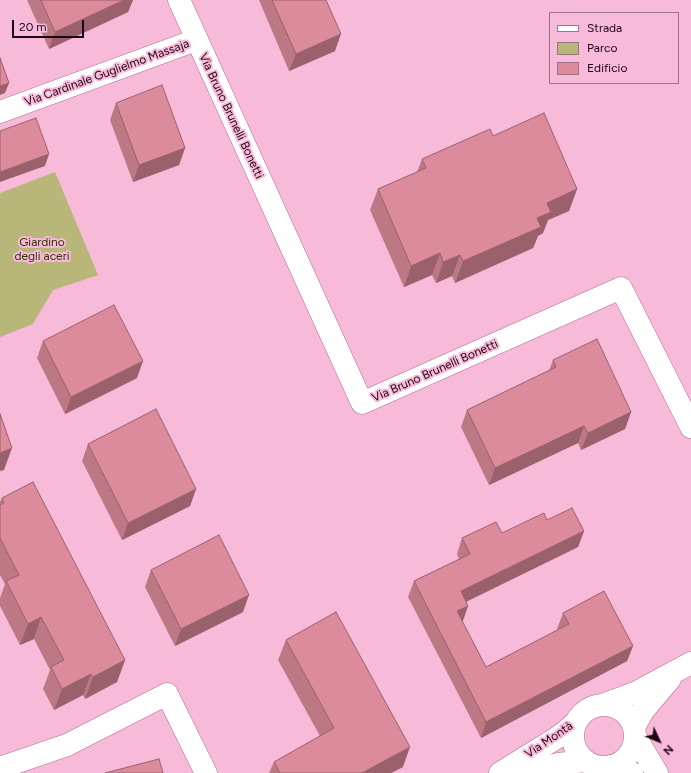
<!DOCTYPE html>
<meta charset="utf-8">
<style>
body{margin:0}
#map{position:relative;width:691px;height:773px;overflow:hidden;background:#f7bad9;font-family:Figtree,sans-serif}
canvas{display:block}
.legend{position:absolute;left:549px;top:12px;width:130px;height:72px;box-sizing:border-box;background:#f7bad9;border:1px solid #a0728a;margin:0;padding:5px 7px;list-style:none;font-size:12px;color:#1e0513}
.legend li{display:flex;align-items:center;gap:8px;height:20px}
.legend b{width:20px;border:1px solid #a0728a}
.north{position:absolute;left:639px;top:721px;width:40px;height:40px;-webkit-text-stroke:3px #f7bad9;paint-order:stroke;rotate:134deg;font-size:11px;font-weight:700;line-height:16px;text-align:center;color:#1e0513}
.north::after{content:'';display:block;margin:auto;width:14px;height:18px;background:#1e0513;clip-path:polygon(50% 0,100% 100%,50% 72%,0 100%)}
.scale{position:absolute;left:12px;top:20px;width:72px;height:18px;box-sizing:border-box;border:2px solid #1e0513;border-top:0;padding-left:5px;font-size:12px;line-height:14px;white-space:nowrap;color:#1e0513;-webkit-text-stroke:3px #f7bad9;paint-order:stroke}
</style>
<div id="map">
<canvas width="691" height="773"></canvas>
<ul class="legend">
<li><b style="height:5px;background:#fff"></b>Strada</li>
<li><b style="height:11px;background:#b8b679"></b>Parco</li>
<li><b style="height:11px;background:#dc8b9c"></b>Edificio</li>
</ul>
<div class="north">N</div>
<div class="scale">20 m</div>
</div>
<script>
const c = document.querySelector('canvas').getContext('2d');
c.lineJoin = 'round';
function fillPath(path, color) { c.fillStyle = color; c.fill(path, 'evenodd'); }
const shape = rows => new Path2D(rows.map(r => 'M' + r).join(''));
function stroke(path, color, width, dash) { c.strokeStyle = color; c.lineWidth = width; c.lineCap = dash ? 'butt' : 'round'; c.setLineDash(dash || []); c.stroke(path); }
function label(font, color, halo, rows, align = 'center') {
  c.font = font + ' Figtree,sans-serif'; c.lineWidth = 4; c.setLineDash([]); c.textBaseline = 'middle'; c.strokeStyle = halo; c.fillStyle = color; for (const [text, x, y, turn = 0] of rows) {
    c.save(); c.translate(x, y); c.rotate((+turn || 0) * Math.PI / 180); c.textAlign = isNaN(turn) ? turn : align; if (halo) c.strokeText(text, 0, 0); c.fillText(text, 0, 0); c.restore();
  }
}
const green = shape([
 [55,172,98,275,53,290,33,324,0,337,0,193]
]);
const minor = shape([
 [179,0,362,403,621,288,691,427],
 [0,112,196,40],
 [636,738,657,773],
 [611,766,632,773],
 [0,768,67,745,167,694,206,773]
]);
const major = shape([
 '573 736a31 31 0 1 1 62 0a31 31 0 1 1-62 0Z',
 [602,705,637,692,691,663],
 [634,727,643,711,670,679],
 [500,773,555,739,565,732,577,721],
 [530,773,558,764,586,761]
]);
const wall = shape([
 [27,0,133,0,128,12,49,49],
 [259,0,326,0,335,51,289,71],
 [116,103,185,148,179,165,133,182,110,120],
 [493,136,577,189,569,211,548,220,543,233,538,236,533,248,455,283,452,276,436,283,432,275,404,287,370,210,378,189,417,172,422,159],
 [43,341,137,378,65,414,37,358],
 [553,360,631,412,625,429,581,450,578,443,489,485,461,427,467,410,549,371],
 [88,444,196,489,190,506,122,540,82,461],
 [2,498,125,660,117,682,85,699,83,695,54,710,43,689,50,670,34,639,20,645,0,606,0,598,5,584,0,575,0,502],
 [547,520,584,531,578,547,466,602,462,622,486,667,558,630,557,629,563,613,633,646,627,661,481,738,408,597,414,581,459,559,457,554,462,538,502,533],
 [151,570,243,612,175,646,145,587],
 [286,640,403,767,391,773,269,773,274,762,320,736,278,660]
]);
const shadedWall = shape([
 [124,0,133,0,128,12,49,49,55,32],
 [341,34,335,51,289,71,296,54],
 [9,83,5,93,0,95,0,86],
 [185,148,179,165,133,182,139,165],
 [49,154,45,166,0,182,0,172],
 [577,189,569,211,548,220,543,233,538,236,533,248,455,283,463,261,537,218,547,203],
 [440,253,432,275,404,287,411,266],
 [460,255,452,276,436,283,443,262],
 [143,361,137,378,65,414,71,397],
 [631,412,625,429,581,450,588,433],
 [584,426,578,443,489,485,495,468],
 [12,448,4,470,0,471,0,453],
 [196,489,190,506,122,540,128,523],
 [584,531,578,547,455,607,461,591],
 [249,595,243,612,175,646,181,629],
 [468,606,463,621,451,627,457,611],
 [41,617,34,639,20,645,28,624],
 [633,646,627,661,481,738,486,722],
 [125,660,117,682,85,699,93,677],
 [91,674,83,695,54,710,62,689],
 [410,747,403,767,391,773,362,773]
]);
const building = shape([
 [41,0,124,0,55,32,41,0],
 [272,0,326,0,341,34,296,54,272,0],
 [0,58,9,83,0,86,0,58],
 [162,85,185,148,139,165,116,103,162,85],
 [544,113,577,189,547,203,551,212,537,218,541,227,463,261,460,255,443,262,440,253,411,266,378,189,426,168,422,159,490,129,493,136,544,113],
 [36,118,49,154,0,172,0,131,36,118],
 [114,305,143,361,71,397,43,341,114,305],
 [597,339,631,412,588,433,584,426,495,468,467,410,556,367,553,360,597,339],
 [156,409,196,489,128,523,88,444,156,409],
 [0,414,12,448,0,453,0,414],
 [33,482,125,660,93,677,91,674,62,689,51,667,64,660,41,617,28,624,6,581,19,575,0,538,0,505,4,503,2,498,33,482],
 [572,508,584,531,461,591,468,606,457,611,486,667,569,624,563,613,604,591,633,646,486,722,414,581,470,554,462,538,496,522,502,533,544,513,547,520,572,508],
 [219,535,249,595,181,629,151,570,219,535],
 [336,612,410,747,362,773,280,773,274,762,334,728,286,640,336,612],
 [159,759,163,773,105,773,159,759]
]);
const streetNames = [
 ["Via Cardinale Guglielmo Massaja",107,73,-20],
 ["Via Bruno Brunelli Bonetti",231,116,65],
 ["Via Bruno Brunelli Bonetti",435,371,-24],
 ["Via Montà",549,740,-34]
];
const parkNames = [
 ["Giardino",42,242],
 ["degli aceri",42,256]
];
fillPath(green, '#b8b679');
stroke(minor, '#b26d93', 23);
stroke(major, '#b26d93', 23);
stroke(minor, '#fff', 22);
stroke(major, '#fff', 22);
fillPath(wall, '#bd7886');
fillPath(shadedWall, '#9a616d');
fillPath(building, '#dc8b9c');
stroke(building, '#9a616d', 1);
label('12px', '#1e0513', '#f7bad9', streetNames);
label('12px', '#343204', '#f7bad9', parkNames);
</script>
